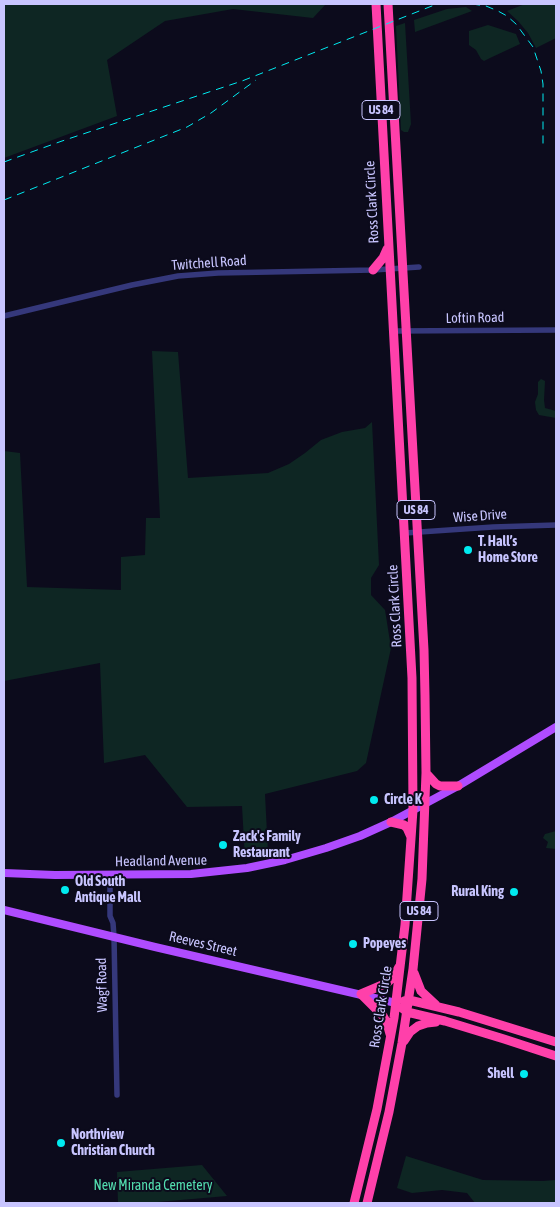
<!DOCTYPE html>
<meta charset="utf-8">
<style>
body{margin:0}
#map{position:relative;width:560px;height:1207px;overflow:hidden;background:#0c0b1c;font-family:"Asap Condensed",sans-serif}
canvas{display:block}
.frame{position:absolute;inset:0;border:5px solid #c8c5ff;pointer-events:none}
</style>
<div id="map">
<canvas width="560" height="1207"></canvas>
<div class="frame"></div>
</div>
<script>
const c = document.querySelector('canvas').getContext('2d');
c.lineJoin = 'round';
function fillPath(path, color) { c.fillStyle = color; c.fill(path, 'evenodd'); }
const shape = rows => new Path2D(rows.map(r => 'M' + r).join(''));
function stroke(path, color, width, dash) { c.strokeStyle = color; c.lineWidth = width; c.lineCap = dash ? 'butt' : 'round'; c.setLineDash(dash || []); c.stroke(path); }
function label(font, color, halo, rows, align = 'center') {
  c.font = font + ' "Asap Condensed",sans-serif'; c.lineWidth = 4; c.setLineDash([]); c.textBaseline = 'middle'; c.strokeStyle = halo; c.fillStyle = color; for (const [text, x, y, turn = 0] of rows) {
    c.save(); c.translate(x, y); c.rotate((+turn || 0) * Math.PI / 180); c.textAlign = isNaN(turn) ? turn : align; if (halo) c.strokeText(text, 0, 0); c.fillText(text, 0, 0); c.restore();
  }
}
const green = shape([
 [4,4,326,4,313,18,233,9,165,21,107,60,117,116,4,158],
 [525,4,556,4,556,38,536,48,528,33,518,21,507,11],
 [466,7,472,11,415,32,414,20,447,9],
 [405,23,411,124,408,132,404,132,401,130,396,26],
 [488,25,516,34,520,44,490,58,484,61,481,59,476,50,469,45,469,31],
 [152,351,178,352,188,478,268,473,289,464,305,453,321,440,342,432,365,428,372,422,379,565,371,578,371,595,385,610,391,648,366,763,357,771,265,794,268,853,245,859,242,806,187,807,145,755,104,763,100,663,4,681,4,451,20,453,27,587,121,590,121,557,145,555,146,518,160,518],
 [541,379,545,381,544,400,545,408,556,411,556,418,539,415,536,410,535,402,538,394,538,382],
 [556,831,556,849,546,848,548,842,543,838,545,834],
 [406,1156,483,1180,543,1181,556,1180,556,1203,475,1203,467,1193,442,1190,412,1193,397,1188],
 [202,1165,227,1196,146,1203,118,1203,117,1172]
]);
const minor = shape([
 [4,316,132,285,178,276,218,273,373,270,419,267],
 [393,331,556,330],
 [405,533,493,527,556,525],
 [110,875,110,916,113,923,114,937,117,1095]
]);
const major = shape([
 [4,873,55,875,191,874,247,868,285,860,326,848,360,836,391,822,458,786,556,727],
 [4,910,155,947,396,1003]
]);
const highway = shape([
 [373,270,383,258,387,249],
 [426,773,436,784,440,786,458,786],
 [391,822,404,825,407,828,411,837],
 [414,973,421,991,436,1005],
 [404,1001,409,1000,459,1012,556,1042],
 [402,1008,407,1012,445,1021,504,1039,556,1056],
 [390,1034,387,1023,383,1016,361,994,387,983,394,976,399,967],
 [404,1041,410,1032,418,1026,427,1023,436,1022],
 [354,1203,377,1109,394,1018,405,925,413,810,412,678,376,4],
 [367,1203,389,1112,402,1043,413,969,422,879,426,773,425,696,424,650,388,4]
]);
const rail = shape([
 [472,4,486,6,498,11,507,16,516,24,533,47,541,71,543,84,543,145],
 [4,162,62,141,242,81,437,4],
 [4,200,187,127,211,113,256,80]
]);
const markers = [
 [468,550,5,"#00ebf0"],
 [374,800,5,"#00ebf0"],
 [223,845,5,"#00ebf0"],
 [65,890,5,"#00ebf0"],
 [514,892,5,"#00ebf0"],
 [353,944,5,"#00ebf0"],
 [524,1074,5,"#00ebf0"],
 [61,1143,5,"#00ebf0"]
];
const shields = [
 [381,110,38],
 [416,510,38],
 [419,911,38]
];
const shieldNames = [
 ["US 84",381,110],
 ["US 84",416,510],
 ["US 84",419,911]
];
const streetNames = [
 ["Ross Clark Circle",372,202,-93],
 ["Twitchell Road",209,263,-4],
 ["Loftin Road",475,318,-1],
 ["Wise Drive",480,516,-4],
 ["Ross Clark Circle",395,606,-93],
 ["Headland Avenue",161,861,-1],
 ["Reeves Street",203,944,13],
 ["Wagf Road",102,985,-91],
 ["Ross Clark Circle",381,1007,-81]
];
const poiNames = [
 ["T. Hall’s",478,542],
 ["Home Store",478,558],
 ["Circle K",384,800],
 ["Zack's Family",233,837],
 ["Restaurant",233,853],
 ["Old South",75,882],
 ["Antique Mall",75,898],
 ["Rural King",504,892,"right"],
 ["Popeyes",363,944],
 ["Shell",514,1074,"right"],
 ["Northview",71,1135],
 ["Christian Church",71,1151]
];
const parkNames = [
 ["New Miranda Cemetery",153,1186]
];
fillPath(green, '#0e2623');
stroke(minor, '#35387b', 5.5);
stroke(major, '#af4cff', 8);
stroke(highway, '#ff40aa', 9);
stroke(rail, '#00ebf0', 1, [8, 6]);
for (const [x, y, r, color] of markers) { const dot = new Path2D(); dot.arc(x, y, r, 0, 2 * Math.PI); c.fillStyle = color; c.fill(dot); stroke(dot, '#0c0b1c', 2); }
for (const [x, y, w] of shields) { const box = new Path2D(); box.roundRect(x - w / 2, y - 9.5, w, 19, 4); c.fillStyle = '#0c0b1c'; c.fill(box); stroke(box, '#c8c5ff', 1); }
label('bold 12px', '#c8c5ff', null, shieldNames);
label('14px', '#c8c5ff', '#0c0b1c', streetNames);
label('bold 14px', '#c8c5ff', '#0c0b1c', poiNames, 'left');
label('14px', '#53deb0', '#0c0b1c', parkNames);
</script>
